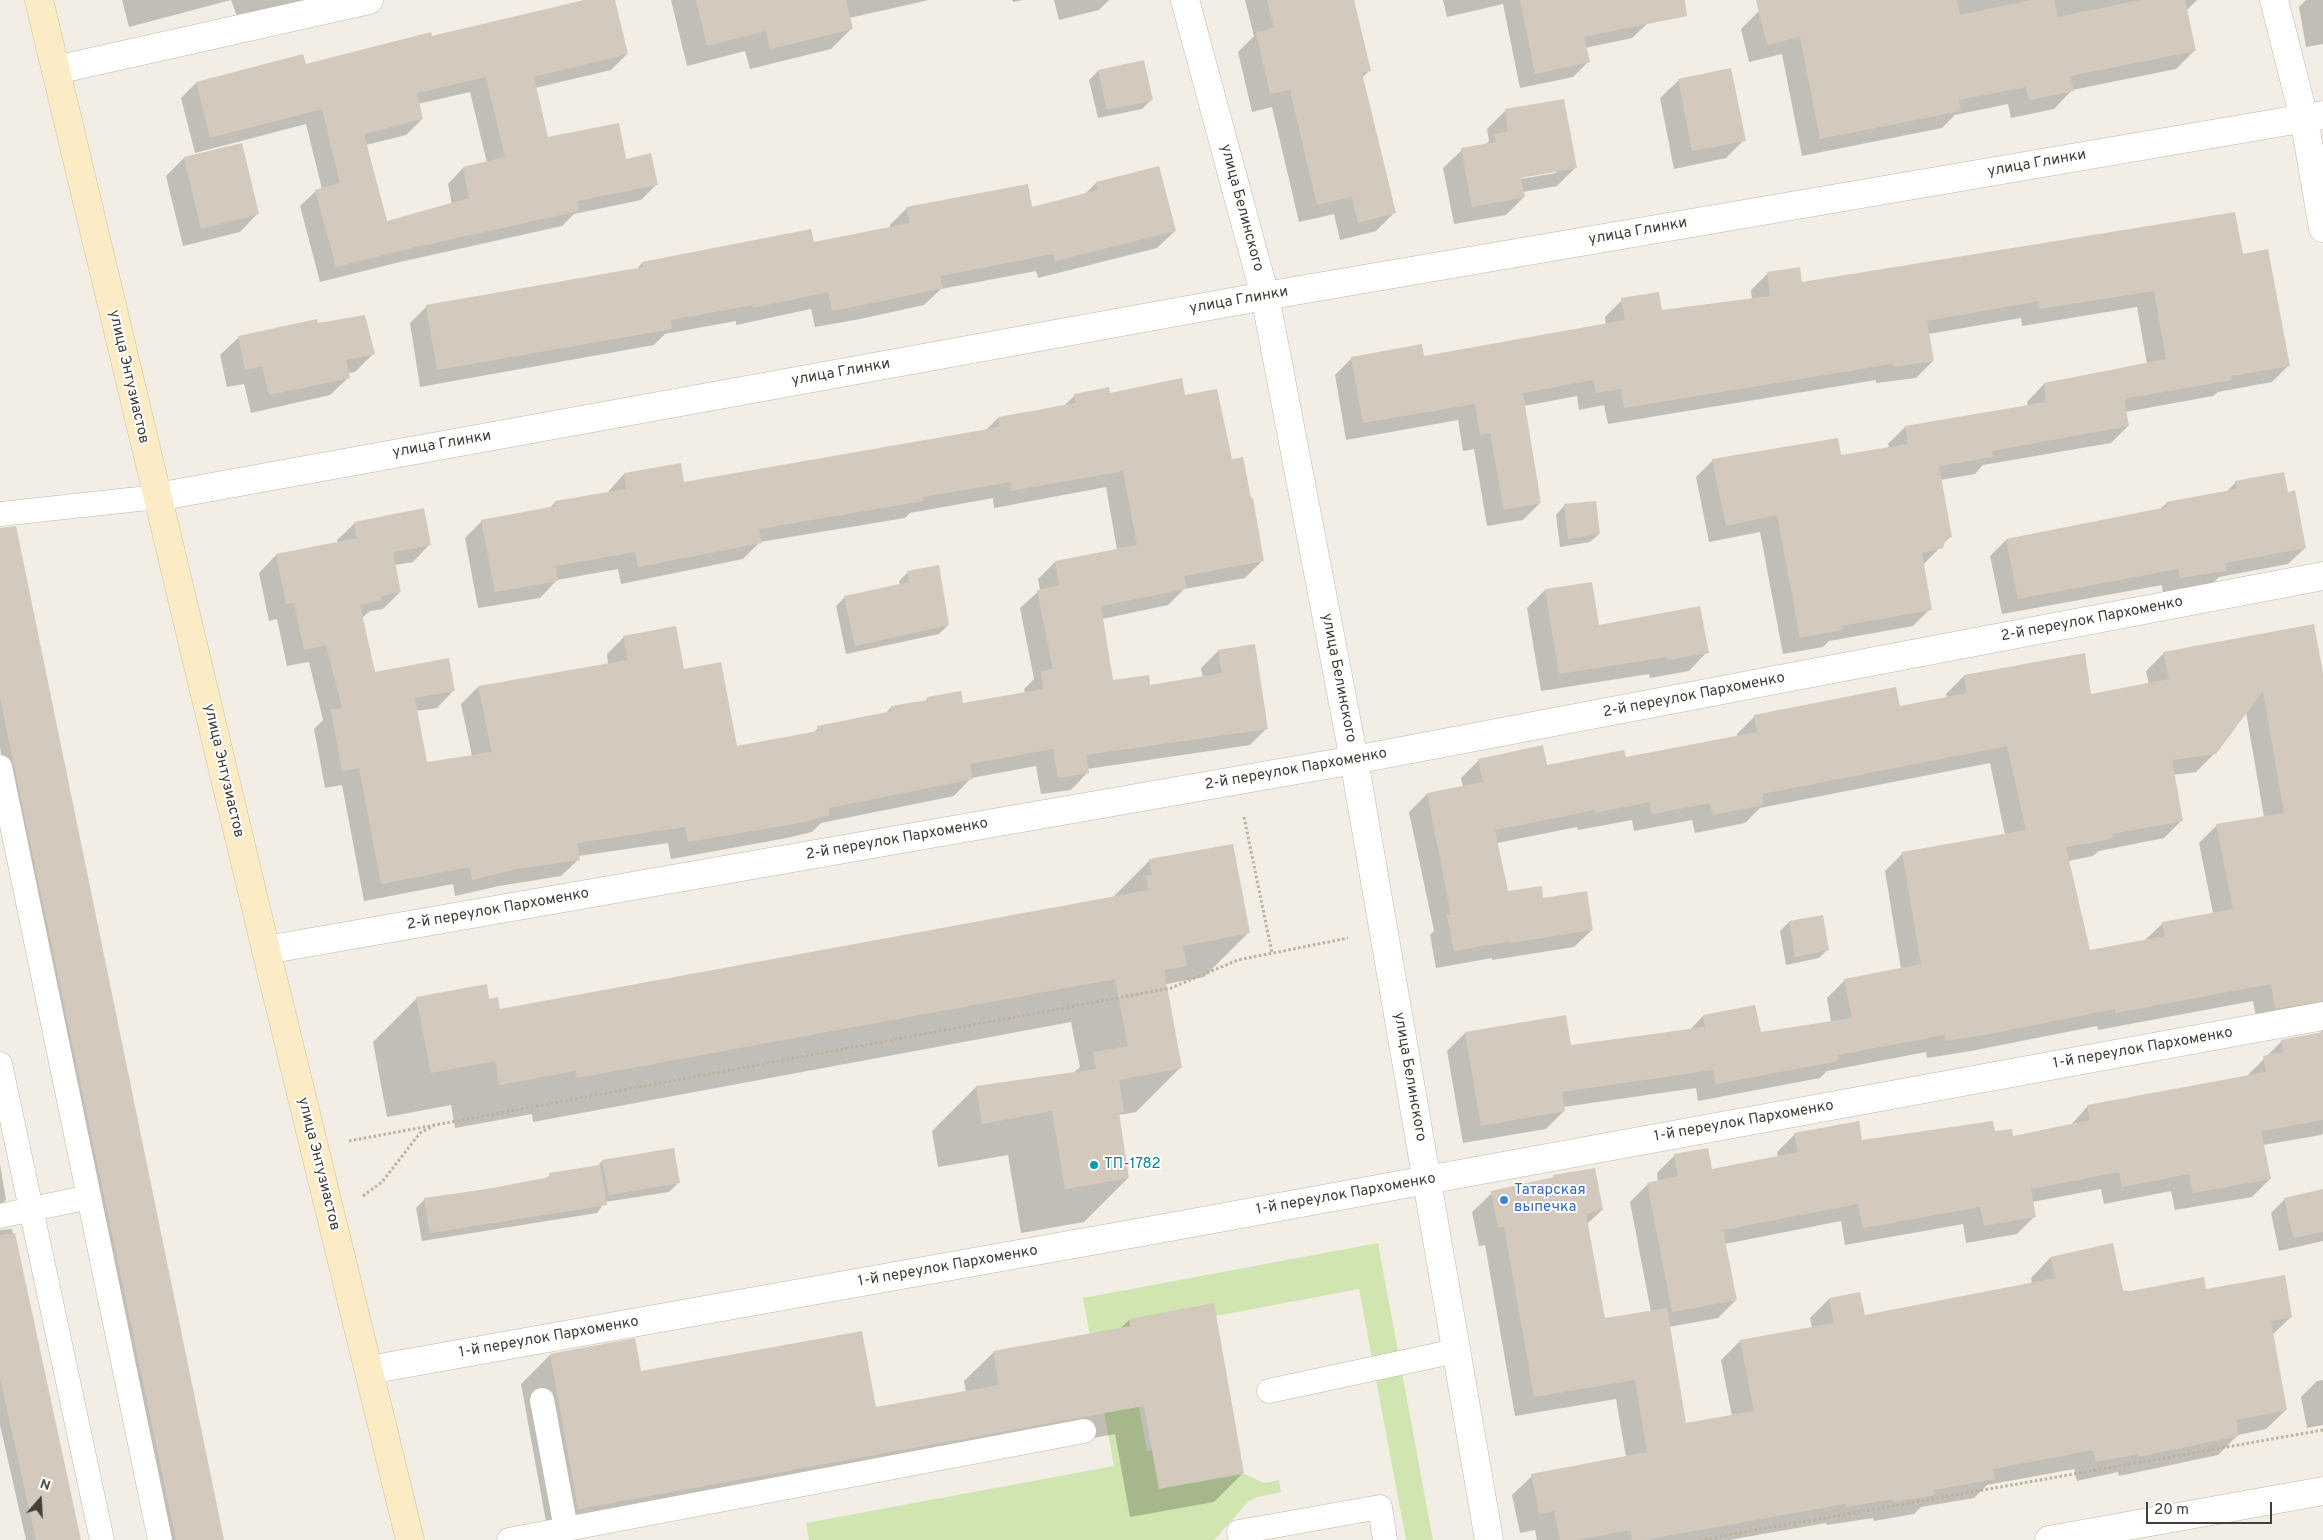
<!DOCTYPE html>
<meta charset="utf-8">
<style>
body{margin:0}
#map{position:relative;width:2323px;height:1540px;overflow:hidden;background:#f2eee6;font-family:Overpass,sans-serif}
canvas{display:block}
.north{position:absolute;left:15px;top:1475px;width:50px;height:50px;-webkit-text-stroke:4px #fff;paint-order:stroke;rotate:19deg;font-size:14px;font-weight:700;line-height:20px;text-align:center;color:#453e36}
.north::after{content:'';display:block;margin:auto;width:18px;height:22px;background:#453e36;clip-path:polygon(50% 0,100% 100%,50% 72%,0 100%)}
.scale{position:absolute;left:2146px;top:1502px;width:126px;height:22px;box-sizing:border-box;border:2px solid #453e36;border-top:0;padding-left:6px;font-size:15px;line-height:18px;white-space:nowrap;color:#453e36;-webkit-text-stroke:4px #fff;paint-order:stroke}
</style>
<div id="map">
<canvas width="2323" height="1540"></canvas>
<div class="north">N</div>
<div class="scale">20 m</div>
</div>
<script>
const c = document.querySelector('canvas').getContext('2d');
c.lineJoin = 'round';
function fillPath(path, color) { c.fillStyle = color; c.fill(path, 'evenodd'); }
const shape = rows => new Path2D(rows.map(r => 'M' + r).join(''));
function stroke(path, color, width, dash) { c.strokeStyle = color; c.lineWidth = width; c.lineCap = dash ? 'butt' : 'round'; c.setLineDash(dash || []); c.stroke(path); }
function label(font, color, halo, rows, align = 'center') {
  c.font = font + ' Overpass,sans-serif'; c.lineWidth = 4; c.setLineDash([]); c.textBaseline = 'middle'; c.strokeStyle = halo; c.fillStyle = color; for (const [text, x, y, turn = 0] of rows) {
    c.save(); c.translate(x, y); c.rotate((+turn || 0) * Math.PI / 180); c.textAlign = isNaN(turn) ? turn : align; if (halo) c.strokeText(text, 0, 0); c.fillText(text, 0, 0); c.restore();
  }
}
const green = shape([
 [1378,1243,1433,1540,1406,1540,1359,1289,1126,1333,1147,1451,1178,1445,1186,1484,1245,1474,1264,1483,1279,1480,1281,1492,1257,1497,1248,1502,1214,1540,809,1540,806,1523,1114,1466,1083,1298]
]);
const shadow = shape([
 [122,0,302,0,296,6,238,19,231,0,129,27],
 [589,0,614,0,627,54,611,70,535,88,547,138,625,160,657,184,641,200,574,214,562,226,400,262,320,282,300,206,316,191,322,189,306,124,195,153,181,98,196,83,305,66],
 [470,92,487,163,463,168,448,184,452,205,386,223,366,145,406,135,422,119,418,104],
 [671,0,929,0,849,18,852,28,831,49,750,69,745,51,687,66],
 [1012,0,1023,0,1013,2],
 [1054,0,1109,0,1099,10,1059,20],
 [1245,0,1353,0,1369,71,1362,78,1394,213,1376,231,1340,240,1334,214,1299,222,1272,107,1252,112,1238,52,1254,36],
 [1443,0,1643,0,1648,23,1632,38,1585,48,1588,62,1573,77,1520,88,1503,4,1447,17],
 [1805,0,2197,0,2186,11,2194,51,2176,69,2072,90,2054,109,2011,118,2008,104,1955,115,1942,128,1802,156,1782,54,1749,62,1741,29,1759,11],
 [2306,0,2323,0,2323,44,2306,47,2299,7],
 [1098,71,1151,100,1142,109,1098,118,1089,80],
 [1679,80,1744,140,1726,158,1674,169,1660,98],
 [1505,111,1575,168,1557,186,1523,192,1524,197,1506,215,1454,224,1443,168,1462,150,1485,145,1489,141,1487,129],
 [1556,171,1556,173,1515,180,1515,178],
 [184,158,258,213,240,232,183,246,166,176],
 [1158,168,1175,231,1157,248,1038,278,1036,271,941,289,924,305,860,319,815,327,811,309,736,325,736,321,665,334,654,345,420,387,410,323,427,306,636,270,642,263,813,244,890,228,890,225,907,208,1031,208,1084,195,1096,183],
 [2242,255,2289,365,2272,382,2218,392,2213,396,2125,412,2128,426,2111,443,1983,465,1975,474,1940,480,1950,537,1923,565,1930,609,1913,626,1829,641,1823,647,1783,654,1760,532,1709,542,1696,477,1713,460,1840,456,1889,448,1888,444,1905,427,2028,406,2027,402,2044,384,2147,364,2137,307,2022,326,2021,318,1928,334,1933,361,1916,378,1876,383,1876,380,1608,424,1604,405,1579,410,1577,396,1524,406,1540,503,1523,520,1487,526,1474,449,1463,451,1458,420,1346,440,1335,375,1352,358,1423,358,1606,324,1605,317,1622,300,1661,311,1752,300,1751,290,1768,273,1801,283],
 [317,325,373,354,355,372,348,373,349,377,330,395,251,413,244,384,227,387,220,355,239,337],
 [1109,394,1184,396,1231,460,1262,561,1245,578,1184,589,1168,605,1102,619,1112,682,1149,686,1203,678,1201,668,1218,651,1267,728,1250,745,1087,769,1088,772,1071,790,1041,794,1036,766,971,778,954,796,821,823,812,832,787,838,671,859,668,843,578,856,579,859,561,876,499,886,455,896,453,884,364,901,342,785,325,788,314,729,323,720,309,662,287,666,277,619,269,621,259,573,276,555,338,543,337,540,355,523,430,544,413,562,395,565,400,592,383,609,370,611,362,618,375,673,454,690,437,708,416,711,426,764,472,756,461,704,478,687,608,664,607,654,624,637,683,670,736,748,812,734,818,728,885,714,891,707,924,702,928,698,962,704,1025,693,1024,689,1034,679,1020,608,1040,590,1038,579,1055,562,1117,550,1106,487,994,508,993,498,910,513,905,518,760,542,743,559,621,584,618,569,557,580,540,598,478,608,465,538,482,521,549,509,555,502,607,493,624,474,683,483,986,430,998,418,1064,406,1075,395],
 [2236,482,2305,548,2288,564,2219,577,2209,587,2163,594,2162,585,2002,614,1990,556,2006,540,2160,509,2167,503,2226,492],
 [1564,506,1599,534,1590,542,1560,547,1556,515],
 [0,550,223,1540,166,1540,0,748],
 [908,572,948,625,939,634,846,654,836,606,845,597,900,585,899,581],
 [1545,590,1598,626,1707,652,1689,671,1650,678,1649,674,1541,691,1527,608],
 [2164,653,2323,679,2323,1133,2321,1135,2263,1145,2270,1179,2252,1197,2175,1210,2171,1191,2104,1204,2101,1189,2032,1202,2035,1216,2017,1234,1966,1243,1963,1224,1845,1245,1841,1221,1725,1244,1736,1300,1718,1318,1669,1327,1685,1424,1732,1416,1721,1360,1740,1341,1812,1328,1810,1318,1829,1299,1864,1316,2032,1284,2031,1278,2050,1258,2112,1244,2122,1291,2204,1291,2291,1317,2272,1335,2286,1410,2266,1429,2238,1435,2218,1455,2119,1476,2118,1472,2077,1481,2074,1469,1987,1485,1974,1498,1921,1507,1914,1514,1874,1521,1873,1518,1827,1525,1826,1523,1729,1540,1537,1540,1535,1530,1520,1533,1512,1495,1532,1476,1626,1457,1616,1399,1515,1416,1485,1245,1479,1246,1472,1212,1492,1193,1551,1179,1554,1176,1602,1210,1586,1225,1604,1319,1651,1312,1630,1202,1648,1184,1658,1182,1657,1173,1675,1155,1711,1170,1778,1158,1777,1152,1795,1134,1861,1141,1994,1133,2012,1137,2070,1126,2088,1106,2246,1077,2282,1041,2321,1034,2321,1031,2317,1023,2258,1026,2253,1001,2098,1030,2097,1026,1971,1051,1927,1058,1926,1052,1827,1071,1820,1078,1698,1101,1696,1088,1563,1107,1564,1111,1546,1129,1463,1143,1447,1051,1465,1033,1570,1047,1689,1031,1703,1016,1760,1033,1831,1022,1827,998,1845,980,1901,969,1885,871,1903,853,2005,835,1990,763,1760,808,1745,823,1695,833,1692,820,1634,831,1632,820,1578,830,1577,827,1497,843,1507,892,1542,900,1592,930,1574,947,1492,960,1492,958,1436,968,1430,935,1434,931,1409,812,1427,794,1463,787,1461,778,1479,760,1546,766,1625,759,1737,737,1737,734,1755,716,1899,708,1947,698,1946,694,1964,676,2084,654,2090,696,2149,685,2146,671],
 [2246,712,2264,817,2217,825,2199,843,2213,913,2163,923,2144,941,2089,952,2068,861,2093,856,2099,851,2164,838,2182,820,2173,775,2196,772,2215,753],
 [1150,860,1248,933,1204,977,1166,984,1180,1068,1136,1112,1119,1115,1128,1178,1084,1222,1021,1233,1008,1155,938,1167,932,1131,976,1087,1072,1074,1080,1067,1071,1022,533,1122,532,1114,455,1128,451,1105,387,1117,373,1042,417,998,488,1000,499,1010,1112,898],
 [1789,922,1828,949,1819,958,1786,965,1780,931],
 [602,1161,678,1183,669,1192,605,1202,597,1213,422,1241,416,1208,425,1199,545,1180,550,1175,597,1167],
 [0,1164,6,1200,0,1206],
 [2323,1190,2323,1241,2279,1251,2271,1213,2285,1199],
 [12,1229,80,1540,26,1540,0,1425,0,1230],
 [1129,1320,1243,1473,1214,1502,1130,1517,1115,1434,549,1538,521,1384,550,1355,640,1372,875,1409,966,1392,964,1381,994,1352,1120,1329],
 [2323,1380,2323,1425,2307,1428,2301,1397,2317,1381]
]);
const building = shape([
 [584,0,615,0,628,54,534,77,548,137,619,123,626,159,651,153,658,185,577,201,579,211,416,247,336,267,315,190,340,183,322,109,210,138,196,82,303,54,306,64,431,32,432,36],
 [486,77,505,157,463,167,469,198,387,221,364,134,423,119,417,93],
 [696,0,846,0,853,29,770,49,766,31,707,46],
 [1267,0,1354,0,1371,71,1362,73,1396,213,1358,223,1352,197,1317,205,1290,90,1270,94,1256,33,1274,28],
 [1520,0,1685,0,1687,16,1588,36,1584,37,1590,62,1535,74],
 [1756,0,1957,0,1960,15,2031,0,2054,0,2058,17,2140,0,2185,0,2196,51,2070,76,2074,91,2029,100,2026,87,1959,100,1961,111,1820,139,1800,37,1767,45],
 [1144,60,1153,100,1107,110,1098,70],
 [1731,68,1746,141,1692,151,1678,79],
 [1564,99,1577,168,1521,178,1525,197,1472,207,1461,148,1496,142,1494,134,1508,131,1505,109],
 [242,143,259,214,201,229,184,157],
 [1159,166,1176,231,1055,261,1053,254,940,276,943,288,878,302,832,311,828,292,753,308,753,305,671,320,672,329,437,370,426,305,643,267,642,262,811,229,814,242,910,223,906,207,1028,184,1032,207,1098,190,1096,182],
 [2235,212,2243,254,2268,249,2290,366,2231,376,2232,380,2129,398,2124,400,2129,426,1992,451,1993,457,1939,466,1952,537,1946,538,1943,548,1922,553,1932,610,1841,626,1842,630,1800,638,1777,515,1726,526,1712,459,1838,438,1841,455,1908,444,1905,426,2046,402,2044,383,2166,359,2154,291,2039,309,2038,301,1927,321,1934,361,1893,367,1892,364,1624,408,1621,389,1596,393,1593,380,1523,393,1541,503,1504,510,1490,433,1480,435,1475,404,1363,423,1351,357,1422,344,1424,356,1625,320,1621,298,1659,292,1662,310,1770,296,1767,272,1800,267,1802,282],
 [365,315,375,354,346,360,350,378,269,395,262,366,245,370,238,336,317,319,318,323],
 [1182,378,1185,395,1217,389,1232,459,1243,457,1251,498,1253,498,1264,561,1184,576,1187,589,1101,606,1113,680,1149,675,1150,685,1222,673,1218,650,1255,644,1268,729,1086,755,1089,773,1058,778,1053,749,970,764,973,779,829,808,830,815,805,822,688,842,685,827,577,843,580,860,517,869,472,880,470,867,381,884,359,768,342,771,331,710,342,708,326,645,304,650,294,603,286,604,276,554,357,538,354,522,424,508,431,545,393,552,401,592,380,596,382,600,360,605,375,672,449,658,455,691,415,698,427,762,492,752,478,686,628,660,623,636,676,626,684,669,721,662,737,746,818,731,817,726,892,711,891,706,928,700,927,697,961,691,963,703,1043,689,1041,671,1053,669,1037,590,1059,585,1055,561,1137,545,1123,471,1011,491,1010,482,923,497,924,501,759,529,762,543,638,567,635,552,555,566,558,581,495,592,481,520,555,506,555,501,626,489,624,473,681,463,684,482,1000,427,998,417,1076,403,1074,394,1109,387,1110,393],
 [2284,472,2288,492,2295,490,2306,548,2225,563,2226,571,2180,578,2178,569,2018,599,2006,539,2167,507,2166,502,2237,489,2235,481],
 [1596,501,1600,534,1568,539,1564,504],
 [16,526,224,1540,176,1540,0,698,0,528],
 [939,565,949,625,855,646,844,596,909,582,907,571],
 [1592,582,1599,625,1700,606,1709,653,1668,660,1667,657,1559,674,1545,589],
 [2314,624,2323,673,2323,1001,2275,1009,2271,984,2115,1013,2115,1009,1990,1034,1945,1041,1944,1035,1838,1055,1839,1061,1716,1084,1713,1070,1562,1092,1565,1111,1481,1126,1465,1032,1566,1015,1571,1045,1705,1027,1703,1015,1755,1005,1761,1032,1852,1018,1844,979,1921,964,1902,852,2026,830,2007,746,1762,794,1764,805,1713,815,1710,803,1652,814,1650,802,1595,813,1595,810,1495,830,1508,891,1542,886,1543,898,1587,891,1593,930,1510,943,1510,941,1454,951,1447,915,1451,915,1427,793,1483,782,1478,759,1543,745,1547,765,1624,750,1626,757,1757,732,1754,715,1896,687,1900,706,1967,693,1964,675,2085,653,2091,694,2169,679,2163,652],
 [2263,691,2284,813,2216,824,2233,909,2162,922,2165,936,2090,950,2066,847,2113,839,2112,834,2183,821,2172,760,2216,754],
 [1233,844,1250,933,1183,946,1187,966,1164,970,1182,1068,1119,1080,1124,1112,1119,1113,1129,1178,1065,1189,1052,1111,982,1124,976,1086,1096,1069,1093,1052,1128,1046,1115,979,577,1078,575,1071,499,1085,495,1061,431,1073,416,997,487,984,489,999,498,997,500,1009,1149,890,1146,876,1152,875,1149,859],
 [1823,915,1829,950,1795,957,1789,921],
 [2323,1032,2323,1120,2261,1131,2271,1179,2193,1193,2189,1174,2122,1187,2119,1172,2031,1189,2036,1217,1984,1226,1980,1207,1863,1228,1858,1204,1723,1230,1737,1300,1672,1312,1647,1183,1678,1176,1674,1154,1708,1148,1712,1169,1798,1152,1794,1133,1859,1121,1862,1140,1993,1121,1995,1131,2012,1129,2013,1136,2090,1120,2087,1105,2266,1072,2263,1056,2283,1052,2281,1040],
 [674,1148,680,1183,609,1195,602,1160],
 [600,1165,607,1205,430,1233,424,1198,487,1189,550,1177,549,1173],
 [1595,1168,1603,1210,1586,1214,1605,1318,1667,1308,1686,1423,1754,1411,1740,1340,1834,1323,1829,1298,1860,1292,1865,1315,1973,1294,2055,1278,2050,1257,2113,1243,2123,1290,2126,1292,2204,1277,2206,1289,2285,1275,2292,1317,2271,1321,2287,1410,2236,1420,2239,1436,2138,1457,2138,1454,2096,1462,2093,1450,1993,1469,1995,1479,1934,1490,1935,1495,1893,1502,1893,1499,1846,1507,1845,1504,1644,1540,1632,1540,1630,1530,1577,1540,1560,1540,1554,1511,1539,1514,1531,1474,1647,1452,1635,1380,1534,1397,1504,1226,1498,1228,1491,1191,1554,1177,1553,1175],
 [2323,1189,2323,1232,2293,1238,2284,1198],
 [15,1233,81,1540,36,1540,0,1378,0,1235],
 [1214,1303,1244,1473,1159,1489,1144,1406,578,1509,550,1354,635,1338,641,1371,862,1331,876,1407,999,1385,993,1351,1130,1326,1129,1319]
]);
const path = shape([
 [1244,817,1272,953],
 [349,1141,1171,988,1238,960,1348,938],
 [363,1196,382,1182,420,1133,435,1125],
 [1700,1540,2323,1430]
]);
const lane = shape([
 [0,514,157,497],
 [0,767,160,1540],
 [0,1064,102,1540],
 [0,1216,89,1197],
 [1269,1391,1456,1351],
 [566,1529,1084,1431],
 [509,1540,566,1529,542,1400],
 [1241,1540,1239,1532,1380,1507,1385,1540]
]);
const street = shape([
 [1185,0,1265,296,1354,760,1489,1540],
 [2274,0,2304,118,2323,228],
 [56,70,369,0],
 [157,497,1265,296,2323,115],
 [266,950,1354,760,2323,576],
 [369,1370,1170,1227,2323,1016],
 [2049,1540,2323,1491]
]);
const secondary = shape([
 [39,0,266,950,410,1540]
]);
const markers = [
 [1094,1165,5,"#0f9aa8"],
 [1504,1200,5,"#3f7fe0"]
];
const streetNames = [
 ["улица Глинки",2037,164,-10],
 ["улица Белинского",1241,208,75],
 ["улица Глинки",1638,232,-10],
 ["улица Глинки",1239,301,-10],
 ["улица Глинки",841,373,-10],
 ["улица Энтузиастов",128,377,77],
 ["улица Глинки",442,445,-10],
 ["2-й переулок Пархоменко",2092,620,-11],
 ["улица Белинского",1338,678,79],
 ["2-й переулок Пархоменко",1694,696,-11],
 ["2-й переулок Пархоменко",1296,770,-10],
 ["улица Энтузиастов",223,771,77],
 ["2-й переулок Пархоменко",897,840,-10],
 ["2-й переулок Пархоменко",498,910,-10],
 ["1-й переулок Пархоменко",2143,1049,-10],
 ["улица Белинского",1409,1077,80],
 ["1-й переулок Пархоменко",1744,1122,-10],
 ["улица Энтузиастов",318,1164,76],
 ["1-й переулок Пархоменко",1346,1195,-10],
 ["1-й переулок Пархоменко",948,1267,-10],
 ["1-й переулок Пархоменко",549,1338,-10]
];
const cultureNames = [
 ["ТП-1782",1104,1165]
];
const shopNames = [
 ["Татарская",1514,1191],
 ["выпечка",1514,1208]
];
fillPath(green, '#d1e5b0');
fillPath(shadow, '#0003');
fillPath(building, '#d3c9bc');
stroke(lane, '#bdb5a9', 25);
stroke(street, '#bdb5a9', 29);
stroke(secondary, '#d1be98', 29);
stroke(path, '#bfb09b', 3, [2.5, 2.5]);
stroke(lane, '#fff', 24);
stroke(street, '#fff', 28);
stroke(secondary, '#fcecc6', 28);
for (const [x, y, r, color] of markers) { const dot = new Path2D(); dot.arc(x, y, r, 0, 2 * Math.PI); c.fillStyle = color; c.fill(dot); stroke(dot, '#fff', 2); }
label('15px', '#453e36', '#fff', streetNames);
label('15px', '#0d838f', '#fff', cultureNames, 'left');
label('15px', '#366cbe', '#fff', shopNames, 'left');
</script>
